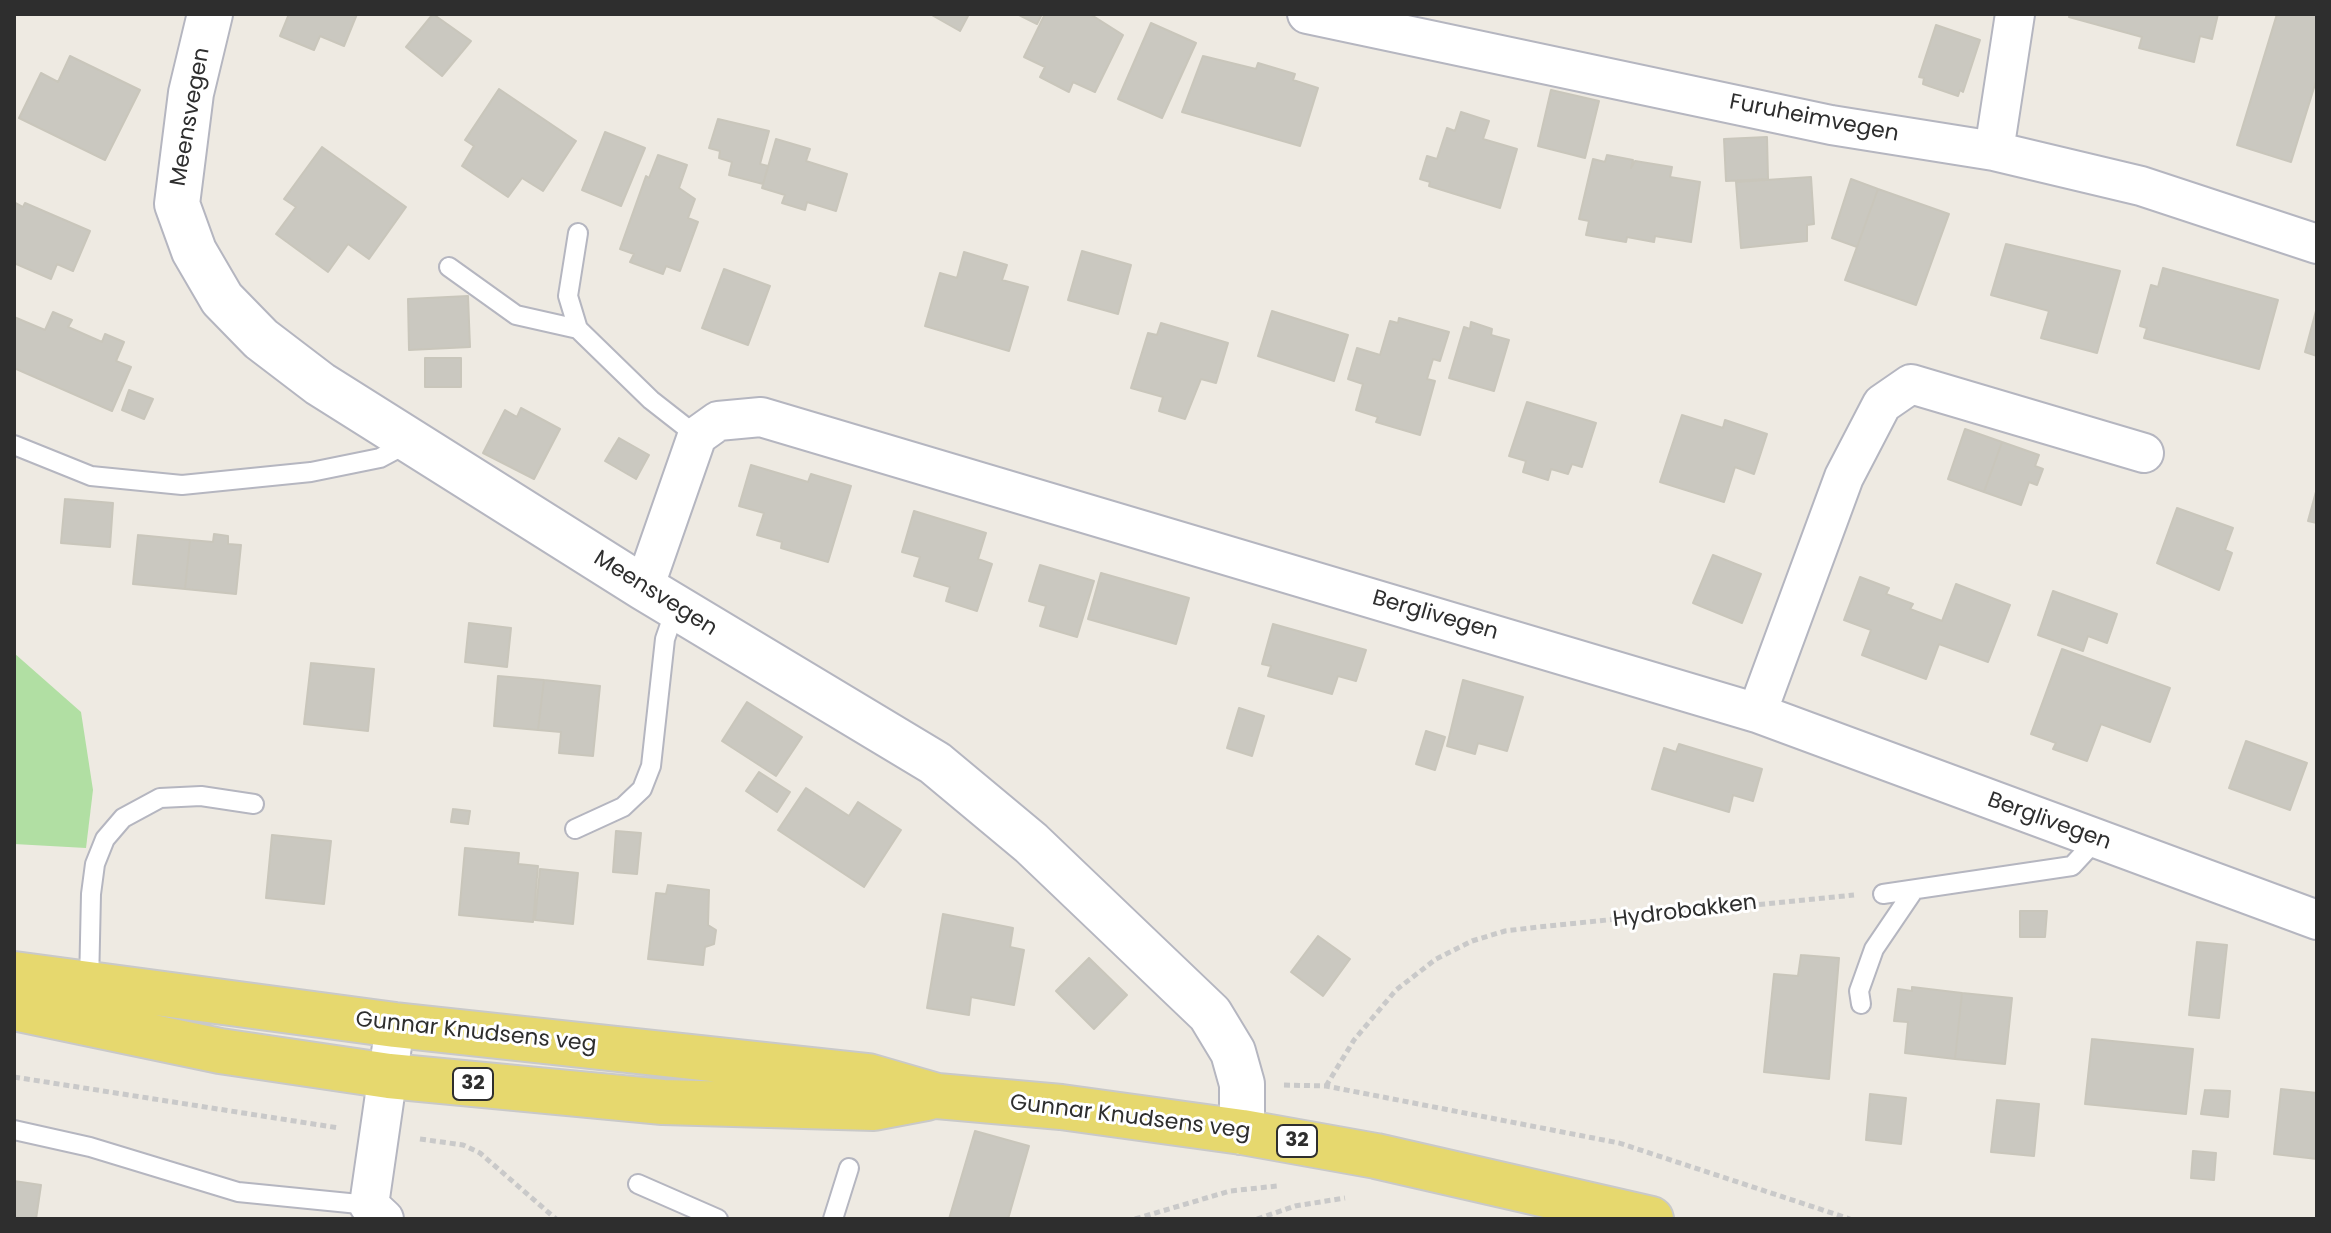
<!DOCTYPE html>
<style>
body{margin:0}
#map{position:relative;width:2331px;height:1233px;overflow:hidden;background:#eeeae2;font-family:Poppins,sans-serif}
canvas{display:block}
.frame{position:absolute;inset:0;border:16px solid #2e2e2e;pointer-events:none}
</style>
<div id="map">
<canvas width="2331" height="1233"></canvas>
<div class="frame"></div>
</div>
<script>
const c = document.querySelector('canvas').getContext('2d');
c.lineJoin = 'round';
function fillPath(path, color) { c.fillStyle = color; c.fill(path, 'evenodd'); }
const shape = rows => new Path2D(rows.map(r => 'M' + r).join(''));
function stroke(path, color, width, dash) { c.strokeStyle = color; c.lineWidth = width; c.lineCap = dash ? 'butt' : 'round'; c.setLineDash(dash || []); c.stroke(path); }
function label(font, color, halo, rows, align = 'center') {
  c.font = font + ' Poppins,sans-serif'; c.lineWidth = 6; c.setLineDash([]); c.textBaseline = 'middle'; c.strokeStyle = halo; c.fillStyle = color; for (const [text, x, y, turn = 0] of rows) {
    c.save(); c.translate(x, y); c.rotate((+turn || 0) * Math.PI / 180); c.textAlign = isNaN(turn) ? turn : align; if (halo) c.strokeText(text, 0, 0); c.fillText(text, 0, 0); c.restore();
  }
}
const green = shape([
 [14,653,81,712,93,790,86,848,14,844]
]);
const building = shape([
 [289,14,357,14,344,46,320,36,314,50,280,36,289,14],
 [433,14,471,41,442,76,406,47,433,14],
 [930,14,969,14,960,31,930,14],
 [1017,14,1042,14,1037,24,1017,14],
 [1045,14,1090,14,1123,35,1095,92,1073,82,1069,92,1040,77,1045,67,1024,57,1045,14],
 [2070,14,2218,14,2212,39,2200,36,2194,62,2139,48,2142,37,2069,17,2070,14],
 [2277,14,2317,14,2317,78,2291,162,2237,145,2277,14],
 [1151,23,1196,43,1162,118,1118,99,1151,23],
 [1936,25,1980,40,1963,92,1960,90,1958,96,1923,84,1924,78,1919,77,1936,25],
 [70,56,140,90,105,160,19,118,41,73,58,82,70,56],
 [1203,56,1256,69,1258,63,1295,74,1293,80,1318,88,1300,146,1182,112,1203,56],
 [499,89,576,141,543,191,522,178,508,197,462,166,474,146,465,140,499,89],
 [1551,90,1599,101,1585,158,1538,146,1551,90],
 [1461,112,1489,121,1483,139,1517,149,1500,208,1429,186,1430,182,1420,179,1427,156,1437,159,1447,128,1455,131,1461,112],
 [718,119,769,131,760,164,768,166,763,184,729,175,732,162,719,158,720,151,709,148,718,119],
 [605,132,645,148,621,206,582,190,605,132],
 [1767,137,1768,179,1726,181,1724,139,1767,137],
 [776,139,810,149,806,161,847,174,836,211,807,202,805,210,782,203,785,195,762,188,776,139],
 [322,147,406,207,369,259,348,244,328,272,276,234,296,207,284,199,322,147],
 [658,155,687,165,679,188,695,199,688,218,698,222,680,271,666,266,663,274,630,262,634,254,620,249,646,176,649,178,658,155],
 [1607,155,1633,160,1631,168,1635,161,1672,167,1670,177,1700,182,1691,242,1655,236,1654,242,1627,237,1626,242,1586,235,1589,221,1579,219,1593,159,1605,162,1607,155],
 [1811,177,1814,224,1807,225,1807,241,1741,248,1736,182,1811,177],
 [1851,179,1878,189,1857,247,1832,238,1851,179],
 [1878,189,1949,214,1916,305,1845,280,1878,189],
 [14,202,23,207,25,203,90,231,73,271,57,264,51,279,14,263,14,202],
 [2006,244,2120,271,2097,353,2041,338,2049,311,1991,295,2006,244],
 [1082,251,1131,265,1118,314,1068,300,1082,251],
 [964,252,1007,265,1002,280,1028,287,1009,351,925,326,940,273,957,278,964,252],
 [2163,268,2278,300,2259,369,2144,338,2147,328,2140,326,2151,285,2158,287,2163,268],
 [724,269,770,286,748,345,702,328,724,269],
 [468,296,470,347,409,350,408,299,468,296],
 [2317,307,2317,356,2305,352,2317,307],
 [1272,311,1348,335,1334,381,1258,356,1272,311],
 [53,312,72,320,68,327,102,342,105,334,124,342,116,361,131,367,112,411,14,368,14,317,45,330,53,312],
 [1399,318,1449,332,1440,361,1433,359,1427,379,1435,381,1420,435,1376,422,1378,417,1356,410,1363,384,1348,379,1357,348,1380,355,1390,321,1398,323,1399,318],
 [1471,322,1492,329,1491,335,1509,340,1494,391,1449,378,1464,327,1470,329,1471,322],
 [1161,323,1228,343,1216,383,1201,379,1185,419,1159,411,1163,397,1131,388,1148,333,1157,335,1161,323],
 [425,358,461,358,461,387,425,387,425,358],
 [129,390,153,399,144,419,122,410,129,390],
 [1527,402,1596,423,1582,467,1572,464,1568,474,1551,469,1548,480,1523,472,1526,461,1509,456,1527,402],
 [521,408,560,429,534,479,483,453,505,410,517,417,521,408],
 [1682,415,1723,428,1725,420,1767,434,1754,474,1735,467,1724,502,1660,482,1682,415],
 [1965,429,2002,442,1984,492,1948,479,1965,429],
 [619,438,649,455,636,479,605,461,619,438],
 [2002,442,2039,455,2035,466,2043,469,2037,485,2029,482,2021,505,1984,492,2002,442],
 [751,465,808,482,811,474,851,486,828,562,781,548,782,542,757,535,764,513,739,506,751,465],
 [2317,488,2317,523,2308,521,2317,488],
 [65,499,113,503,110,547,61,543,65,499],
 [2177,508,2233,528,2225,550,2232,553,2219,590,2157,563,2177,508],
 [914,511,986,533,978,559,992,564,977,611,946,601,950,587,914,576,920,557,902,552,914,511],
 [214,534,228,536,228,544,241,545,236,594,185,589,190,540,213,542,214,534],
 [138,535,190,540,185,589,133,584,138,535],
 [1713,555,1761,574,1742,623,1693,603,1713,555],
 [1040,565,1094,581,1077,637,1040,626,1046,606,1029,601,1040,565],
 [1101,573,1189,598,1176,644,1088,619,1101,573],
 [1860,577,1889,588,1886,594,1913,604,1910,609,1942,621,1956,584,2010,605,1988,662,1939,644,1926,679,1862,655,1871,630,1844,620,1860,577],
 [2053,591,2117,614,2107,643,2088,636,2083,651,2038,635,2053,591],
 [469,623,511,628,507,667,465,662,469,623],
 [1273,624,1366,650,1356,681,1338,676,1332,694,1268,676,1271,666,1262,664,1273,624],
 [2062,649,2170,688,2150,742,2101,724,2087,761,2053,749,2056,743,2031,734,2062,649],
 [311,663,374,669,368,731,304,724,311,663],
 [498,676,544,680,538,730,494,726,498,676],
 [544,680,600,686,593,756,559,753,561,732,538,730,544,680],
 [1463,680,1523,697,1507,751,1478,743,1475,754,1447,746,1463,680],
 [747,702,802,737,776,776,722,741,747,702],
 [1239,708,1264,716,1252,756,1227,748,1239,708],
 [1426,731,1445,737,1435,770,1416,764,1426,731],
 [2246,741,2307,763,2290,810,2229,788,2246,741],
 [1679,744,1762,769,1753,801,1733,795,1729,812,1652,789,1664,748,1676,752,1679,744],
 [759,772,790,792,777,812,746,791,759,772],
 [806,788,849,816,858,802,901,830,864,887,778,830,806,788],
 [453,809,470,811,468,824,451,822,453,809],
 [616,831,641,833,637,874,613,872,616,831],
 [272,835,331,841,324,904,266,898,272,835],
 [465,848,519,853,518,864,538,866,533,922,459,915,465,848],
 [540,869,578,873,573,924,535,920,540,869],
 [668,885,709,890,708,925,716,930,714,944,705,947,703,965,648,959,656,893,666,894,668,885],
 [2020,911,2047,911,2045,937,2020,937,2020,911],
 [943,914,1013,928,1010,947,1024,950,1014,1005,971,997,969,1015,927,1008,943,914],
 [1318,936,1350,959,1323,996,1291,972,1318,936],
 [2197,942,2227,945,2219,1018,2189,1015,2197,942],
 [1801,955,1839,958,1829,1079,1764,1072,1774,974,1798,976,1801,955],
 [1089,958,1127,995,1094,1029,1056,991,1089,958],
 [1912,987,1962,993,1955,1059,1905,1053,1908,1022,1894,1021,1898,989,1912,991,1912,987],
 [1962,993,2012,998,2005,1064,1955,1059,1962,993],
 [2092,1039,2193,1049,2186,1114,2085,1104,2092,1039],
 [2281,1089,2317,1093,2317,1159,2274,1154,2281,1089],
 [2205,1090,2230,1091,2228,1117,2201,1114,2205,1090],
 [1870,1094,1906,1098,1901,1144,1866,1140,1870,1094],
 [1997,1100,2039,1104,2034,1156,1991,1152,1997,1100],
 [975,1131,1029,1146,1008,1219,949,1219,975,1131],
 [2193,1151,2216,1153,2214,1180,2191,1178,2193,1151],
 [14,1181,41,1185,36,1219,14,1219,14,1181]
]);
const path = shape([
 [14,1077,339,1128],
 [1284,1085,1326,1086,1619,1143,1850,1219],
 [1326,1086,1354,1040,1396,990,1436,959,1472,941,1505,931,1538,927,1854,895],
 [420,1139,463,1145,480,1153,556,1219],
 [1135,1219,1230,1191,1277,1186],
 [1257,1219,1295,1206,1345,1198]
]);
const service = shape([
 [578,233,568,296,578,329],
 [449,267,516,315,578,329,651,400,697,436],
 [14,445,91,476,182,485,311,472,380,458,410,442],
 [575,829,623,807,642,789,651,766,665,639,676,607],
 [1883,894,2072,866,2096,840],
 [89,985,91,894,95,864,105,839,123,818,160,798,201,796,254,804],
 [1861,1004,1859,991,1874,949,1914,890],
 [14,1130,90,1147,238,1192,369,1205],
 [638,1184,718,1219],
 [833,1219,849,1168]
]);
const minor = shape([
 [1307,14,1831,125,1994,151,2141,186,2317,244],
 [1994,151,2015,14],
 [644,588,697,436,718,421,761,417,1757,713,2317,920],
 [1757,713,1844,477,1882,404,1911,384,2144,453],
 [384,1219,369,1205,395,1025]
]);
const tertiary = shape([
 [210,14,191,93,177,204,194,251,222,299,261,339,320,384,644,588,935,763,1031,843,1210,1014,1233,1052,1242,1084,1242,1132]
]);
const primary = shape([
 [14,974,395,1025,868,1076,937,1096,1061,1107,1242,1132,1376,1156,1651,1219],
 [14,1008,220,1051,389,1076,663,1102,874,1108,927,1098]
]);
const shields = [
 [473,1084,40],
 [1297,1141,40]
];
const shieldNames = [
 ["32",473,1084],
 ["32",1297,1141]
];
const streetNames = [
 ["Meensvegen",191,117,-80],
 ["Furuheimvegen",1814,119,11],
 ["Meensvegen",655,594,32],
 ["Berglivegen",1435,616,16],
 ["Berglivegen",2049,822,20],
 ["Hydrobakken",1685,912,-7],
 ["Gunnar Knudsens veg",476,1033,6],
 ["Gunnar Knudsens veg",1130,1118,7]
];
fillPath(green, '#b1dfa3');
fillPath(building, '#cac8c0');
stroke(building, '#c9c6bb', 2);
stroke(service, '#b5b6c0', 22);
stroke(minor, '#b5b6c0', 42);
stroke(tertiary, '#b5b6c0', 48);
stroke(primary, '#c9c9c9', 48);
stroke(path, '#c9c9c9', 5, [6, 4]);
stroke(service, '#fff', 18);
stroke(minor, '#fff', 38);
stroke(tertiary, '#fff', 44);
stroke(primary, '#e6d86e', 44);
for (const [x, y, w] of shields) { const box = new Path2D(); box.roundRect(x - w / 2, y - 16, w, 32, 6); c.fillStyle = '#fff'; c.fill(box); stroke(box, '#2e2e2e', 2); }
label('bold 20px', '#2e2e2e', null, shieldNames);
label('22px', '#2e2e2e', '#fff', streetNames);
</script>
